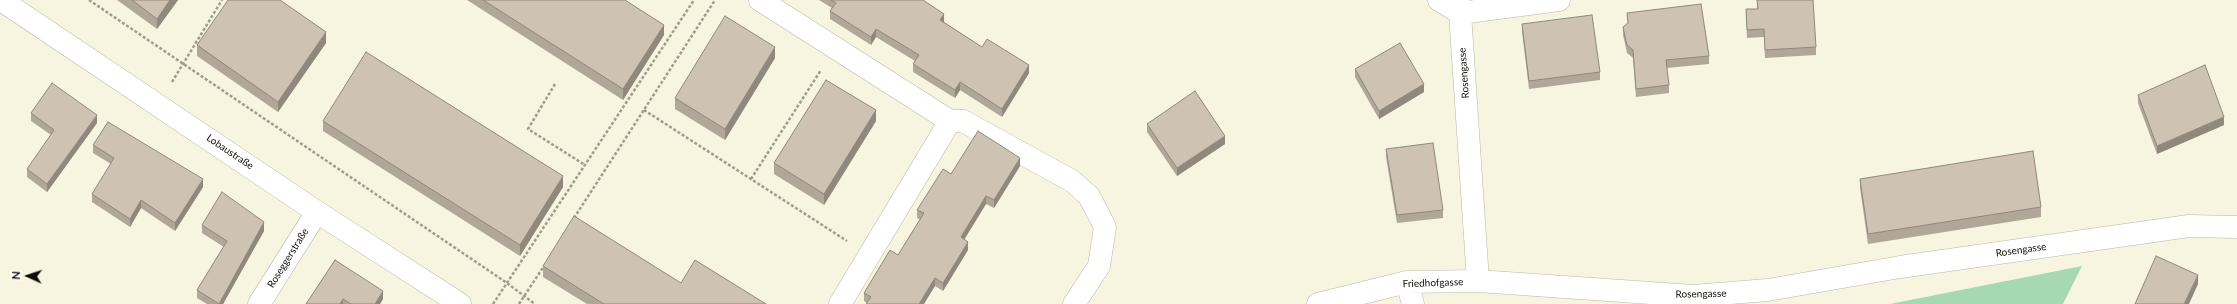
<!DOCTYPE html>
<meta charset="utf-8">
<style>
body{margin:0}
#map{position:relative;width:2237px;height:304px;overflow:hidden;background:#f7f4e0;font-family:Lato,sans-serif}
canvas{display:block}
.north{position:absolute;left:8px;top:256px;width:40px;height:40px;-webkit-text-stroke:3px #fff;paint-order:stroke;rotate:273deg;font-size:11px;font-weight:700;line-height:16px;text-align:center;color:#0d0c06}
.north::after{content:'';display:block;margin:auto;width:14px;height:18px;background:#0d0c06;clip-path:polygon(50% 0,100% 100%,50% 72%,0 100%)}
</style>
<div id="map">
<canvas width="2237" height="304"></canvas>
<div class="north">N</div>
</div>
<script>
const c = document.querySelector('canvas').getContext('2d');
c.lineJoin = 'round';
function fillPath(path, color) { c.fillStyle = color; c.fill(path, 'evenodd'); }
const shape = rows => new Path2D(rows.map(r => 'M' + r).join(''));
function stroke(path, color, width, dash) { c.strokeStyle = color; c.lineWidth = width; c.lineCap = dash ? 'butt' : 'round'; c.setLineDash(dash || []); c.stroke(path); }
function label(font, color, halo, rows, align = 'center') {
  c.font = font + ' Lato,sans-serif'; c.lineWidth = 3.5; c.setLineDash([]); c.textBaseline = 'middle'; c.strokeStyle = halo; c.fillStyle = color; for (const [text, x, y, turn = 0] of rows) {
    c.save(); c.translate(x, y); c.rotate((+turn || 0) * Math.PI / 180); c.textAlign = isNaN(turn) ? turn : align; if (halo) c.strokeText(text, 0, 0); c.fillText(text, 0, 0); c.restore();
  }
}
const green = shape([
 [2082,266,2063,304,1890,304]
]);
const path = shape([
 [89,0,507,283,535,304],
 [172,82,222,0],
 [555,84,528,129,585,165],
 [644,110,847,241],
 [751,179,821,70],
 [574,218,715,0],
 [493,304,694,0],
 [519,304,544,266]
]);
const minor = shape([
 [1,0,317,212,460,304],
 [760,0,950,121,963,121,1072,181,1089,196,1105,227,1099,266,1074,304],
 [1439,0,1460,13,1478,281,1693,296,1768,290,1900,267,2189,226,2237,227],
 [1458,0,1460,13,1559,0],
 [1407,282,1413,304],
 [259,304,317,212],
 [840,304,950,121],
 [1318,304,1407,282,1478,281]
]);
const wall = shape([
 [117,0,178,0,157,29],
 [467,0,625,0,664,35,623,100],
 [819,0,923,0,944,22,982,47,1029,73,1002,117,960,90,955,98,913,72,913,64,915,61,876,37,871,45,830,19,830,11,832,8],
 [1757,0,1816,47,1816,55,1765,58,1764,37,1747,38,1746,9,1757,9],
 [1627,13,1709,56,1709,64,1667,68,1669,85,1669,93,1636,97,1633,58,1627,53,1623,35,1623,27,1628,24],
 [1522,24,1600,72,1600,80,1529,89,1522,32],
 [326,43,278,112,197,56,197,45],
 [775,58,725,140,675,109,675,98],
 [1355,69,1424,92,1379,119,1355,77],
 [2138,95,2224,125,2157,154,2138,103],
 [31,113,97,123,47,192,27,177,27,169,51,135,31,121],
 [323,121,563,187,520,256,323,131],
 [876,121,824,205,774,174,774,163],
 [1147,124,1225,144,1177,176,1147,132],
 [93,145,203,187,175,231,141,208,130,227,92,202,92,194,111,164,93,153],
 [1386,149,1443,210,1443,218,1397,223,1386,157],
 [1020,166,994,208,986,204,964,239,968,250,943,291,935,286,867,303,864,301,864,293,898,255,920,219,917,218,917,210,951,174],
 [1860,179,2041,207,2041,217,1868,244,1860,188],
 [202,225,264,231,223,304,207,304,197,298,197,290,224,247,202,233],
 [335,260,383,299,380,304,306,304],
 [543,266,681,283,766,304,587,304,543,277]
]);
const shadedWall = shape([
 [170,0,178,0,157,29,157,19],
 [944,14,944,22,940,28,940,20],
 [664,25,664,35,623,100,623,89],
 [876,29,876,37,871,45,871,37],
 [326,32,326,43,278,112,278,102],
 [775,47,775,58,725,140,725,129],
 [1029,65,1029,73,1002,117,1002,109],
 [960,82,960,90,955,98,955,90],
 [1424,84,1424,92,1379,119,1379,111],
 [876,110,876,121,824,205,824,194],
 [97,115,97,123,47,192,47,184],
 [2224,117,2224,125,2157,154,2157,146],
 [1225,136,1225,144,1177,176,1177,168],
 [1020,158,1020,166,994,208,994,200],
 [563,176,563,187,520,256,520,245],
 [203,179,203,187,175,231,175,223],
 [986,196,986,204,961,245,961,237],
 [141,200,141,208,130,227,130,219],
 [264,222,264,231,223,304,219,304],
 [968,242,968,250,943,291,943,283],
 [2198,275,2198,284,2189,304,2184,304],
 [935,278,935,286,924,304,919,304],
 [383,291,383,299,380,304,375,304],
 [343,299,343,304,340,304]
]);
const building = shape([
 [132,0,170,0,157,19,132,0],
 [228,0,280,0,326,32,278,102,197,45,228,0],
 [483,0,625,0,664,25,623,89,483,0],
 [831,0,923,0,944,14,940,20,982,47,987,39,1029,65,1002,109,960,82,955,90,913,64,919,55,876,29,871,37,830,11,836,3,831,0],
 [1757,0,1813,0,1816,47,1765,50,1764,29,1747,30,1746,9,1758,9,1757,0],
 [1701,4,1709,56,1666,60,1669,85,1636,89,1633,50,1627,45,1623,27,1628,23,1627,13,1701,4],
 [1592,15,1600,72,1529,81,1522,24,1592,15],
 [725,16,775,47,725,129,675,98,725,16],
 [1400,43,1424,84,1379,111,1355,69,1400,43],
 [366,52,563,176,520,245,323,121,366,52],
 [2205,65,2224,117,2157,146,2138,95,2205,65],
 [826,80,876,110,824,194,774,163,826,80],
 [52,83,97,115,47,184,27,169,54,130,31,113,52,83],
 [1195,91,1225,136,1177,168,1147,124,1195,91],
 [108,122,203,179,175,223,141,200,130,219,92,194,114,158,93,145,108,122],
 [978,131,1020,158,994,200,986,196,961,237,968,242,943,283,935,278,919,304,866,304,871,297,864,293,890,250,898,255,924,213,917,210,943,169,951,174,978,131],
 [1433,143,1443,210,1397,215,1386,149,1433,143],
 [2033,151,2041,207,1868,234,1860,179,2033,151],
 [222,192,264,222,219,304,197,290,227,241,202,225,222,192],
 [574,216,681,283,695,260,766,304,604,304,543,266,574,216],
 [2156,256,2198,275,2184,304,2135,304,2156,256],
 [335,260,383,291,375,304,351,304,343,299,340,304,306,304,335,260]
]);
const streetNames = [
 ["Rosengasse",1464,73,-94],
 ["Lobaustraße",230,152,34],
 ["Rosengasse",2021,250,-8],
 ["Roseggerstraße",288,258,-58],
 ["Friedhofgasse",1433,283,-2],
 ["Rosengasse",1701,294,-1]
];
fillPath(green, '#a6d9b2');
stroke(minor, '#bab7a4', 23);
stroke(path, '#9f9d8e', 2.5, [3, 2]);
stroke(minor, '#fff', 22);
fillPath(wall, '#b1a799');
fillPath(shadedWall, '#90887d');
fillPath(building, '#cec2b2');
stroke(building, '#90887d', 1);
label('10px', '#0d0c06', '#fff', streetNames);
</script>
